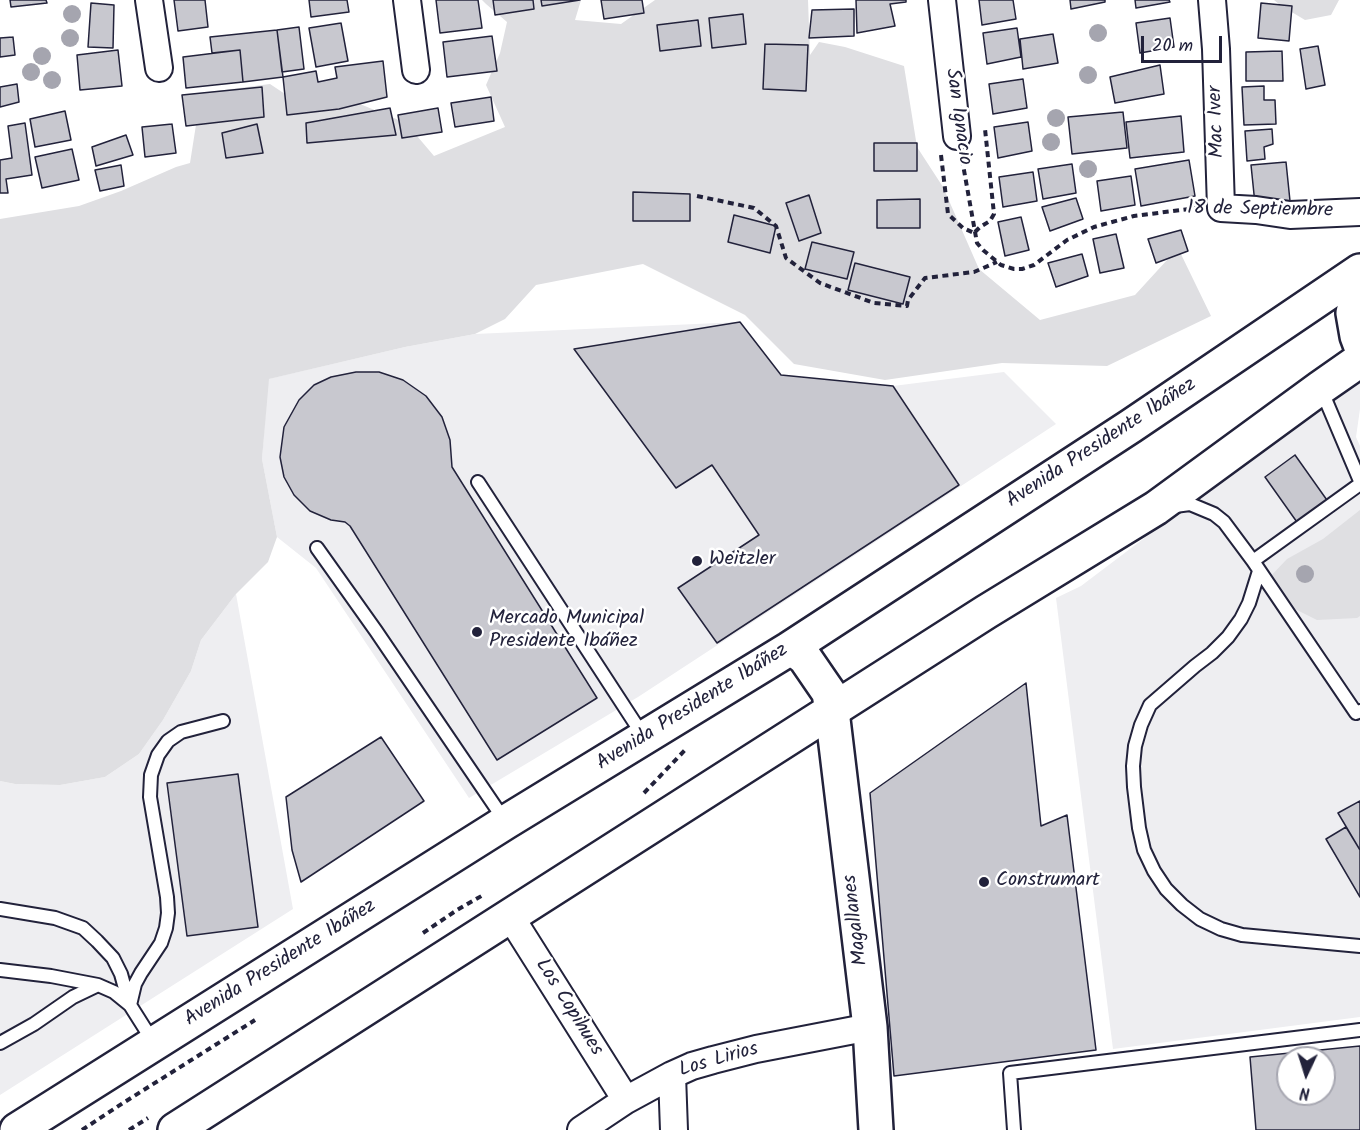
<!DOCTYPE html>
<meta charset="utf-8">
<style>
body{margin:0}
#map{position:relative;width:1360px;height:1130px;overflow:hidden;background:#fff;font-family:Kalam,sans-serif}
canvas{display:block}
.north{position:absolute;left:1276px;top:1046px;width:60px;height:60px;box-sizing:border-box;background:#fff;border:2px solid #a7a7b1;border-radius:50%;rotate:184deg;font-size:16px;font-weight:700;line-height:24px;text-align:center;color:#22223b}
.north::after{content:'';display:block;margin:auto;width:21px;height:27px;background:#22223b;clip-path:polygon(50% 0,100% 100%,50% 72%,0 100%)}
.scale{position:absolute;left:1141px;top:36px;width:81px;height:27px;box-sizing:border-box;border:3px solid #22223b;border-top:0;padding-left:8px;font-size:18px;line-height:21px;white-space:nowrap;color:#22223b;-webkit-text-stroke:4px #fff;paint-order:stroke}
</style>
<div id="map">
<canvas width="1360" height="1130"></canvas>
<div class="north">N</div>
<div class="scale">20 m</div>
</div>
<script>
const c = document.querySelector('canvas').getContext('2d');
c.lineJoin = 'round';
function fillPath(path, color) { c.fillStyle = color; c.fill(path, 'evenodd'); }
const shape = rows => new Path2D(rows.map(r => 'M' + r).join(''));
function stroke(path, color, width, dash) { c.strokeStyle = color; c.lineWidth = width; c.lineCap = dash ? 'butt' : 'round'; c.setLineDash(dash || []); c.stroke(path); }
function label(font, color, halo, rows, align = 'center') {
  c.font = font + ' Kalam,sans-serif'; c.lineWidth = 5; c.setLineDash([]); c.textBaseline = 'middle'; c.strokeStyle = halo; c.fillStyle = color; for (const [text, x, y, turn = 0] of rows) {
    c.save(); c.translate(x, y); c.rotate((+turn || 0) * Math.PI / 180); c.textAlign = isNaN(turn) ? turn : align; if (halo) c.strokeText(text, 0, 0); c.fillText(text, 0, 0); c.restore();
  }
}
const built = shape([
 [740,322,781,375,893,386,1004,372,1056,424,638,697,469,798,316,568,277,537,262,459,268,379,405,347,475,334],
 [1360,375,1360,409,1356,437,1360,446,1360,1017,1113,1049,1056,598,1081,586],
 [236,594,293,909,0,1095,0,781,15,784,60,785,105,777,139,754,163,720,191,671,201,640]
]);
const green = shape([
 [482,0,581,0,575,20,621,24,655,0,808,0,810,55,819,42,845,47,904,66,917,147,943,187,979,269,1040,320,1135,295,1178,248,1211,316,1107,366,1002,363,885,380,794,364,745,315,643,264,536,285,505,319,475,334,405,347,269,379,262,459,277,537,268,562,236,594,201,640,191,671,163,720,139,754,105,777,60,785,15,784,0,781,0,219,79,206,121,191,176,167,190,163,201,93,270,84,312,112,360,104,406,123,434,156,505,127,486,85,500,53,507,22,486,4],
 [1274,0,1339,0,1331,15,1305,20,1280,5],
 [1360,510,1360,616,1357,618,1317,620,1285,604,1269,578,1287,559,1323,539]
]);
const building = shape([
 [10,0,46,0,47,3,11,7,10,0],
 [174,0,205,0,208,27,178,31,174,0],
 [309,0,347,0,349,12,311,17,309,0],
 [436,0,478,0,482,28,440,33,436,0],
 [493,0,533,0,534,9,495,15,493,0],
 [541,0,580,0,542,6,541,0],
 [601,0,642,0,644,13,604,19,601,0],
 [856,0,906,0,906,2,890,4,895,26,857,33,856,0],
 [979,0,1013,0,1016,19,982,25,979,0],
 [1070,0,1105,0,1105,2,1071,9,1070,0],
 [1135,0,1169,0,1170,2,1136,8,1135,0],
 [91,3,114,5,113,48,88,47,91,3],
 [1261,3,1292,6,1289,41,1258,38,1261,3],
 [854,9,854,36,809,38,812,10,854,9],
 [743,14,746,44,712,48,709,18,743,14],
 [1170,18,1174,47,1140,53,1136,23,1170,18],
 [698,20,701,46,660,51,657,25,698,20],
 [341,23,348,61,316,67,309,28,341,23],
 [299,27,304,69,282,72,277,30,299,27],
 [1017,28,1021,57,987,64,983,33,1017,28],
 [277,30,283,77,243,82,240,50,212,53,210,37,277,30],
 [1053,34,1058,63,1023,69,1020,39,1053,34],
 [492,36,497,71,447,77,443,42,492,36],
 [13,37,15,55,0,57,0,38,13,37],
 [765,44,808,45,806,91,763,89,765,44],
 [1318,46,1325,85,1306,89,1300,49,1318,46],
 [118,50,122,86,80,90,77,55,118,50],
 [240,50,243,82,186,88,183,57,240,50],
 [1282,51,1283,81,1246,81,1246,52,1282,51],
 [383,61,387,97,339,109,287,115,283,77,316,71,318,82,337,78,335,67,383,61],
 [1160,65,1164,94,1115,103,1110,77,1160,65],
 [1023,79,1027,108,993,114,989,84,1023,79],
 [17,84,19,102,0,107,0,87,17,84],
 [1264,86,1264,100,1275,100,1276,124,1244,125,1242,87,1264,86],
 [262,87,264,117,186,126,182,95,262,87],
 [491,97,494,121,455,127,451,103,491,97],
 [390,108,396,135,307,143,306,123,390,108],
 [438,108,442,132,402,138,398,115,438,108],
 [65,111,71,140,35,147,30,119,65,111],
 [1123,112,1127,148,1072,154,1068,117,1123,112],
 [1181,116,1184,152,1130,158,1126,122,1181,116],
 [1028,122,1032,151,998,158,994,127,1028,122],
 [25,123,32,175,6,179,8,193,0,193,0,160,12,158,8,126,25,123],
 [172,124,176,153,145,157,142,127,172,124],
 [257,124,263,153,226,158,222,133,257,124],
 [1272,129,1273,144,1264,147,1265,159,1247,161,1245,131,1272,129],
 [126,135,133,155,96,166,92,147,126,135],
 [874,143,917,143,917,171,874,171,874,143],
 [72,149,79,180,42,188,35,157,72,149],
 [1189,160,1195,196,1141,206,1135,169,1189,160],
 [1286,162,1290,201,1255,204,1251,165,1286,162],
 [1072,164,1076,193,1043,199,1038,169,1072,164],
 [121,165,124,186,100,191,95,170,121,165],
 [1033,172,1037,201,1003,207,999,177,1033,172],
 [1131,176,1135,205,1101,211,1097,181,1131,176],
 [633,192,690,194,690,221,633,221,633,192],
 [809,195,821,233,799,241,786,203,809,195],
 [1076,198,1083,219,1050,231,1042,207,1076,198],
 [920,199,920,228,877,228,877,200,920,199],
 [734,215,776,226,770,253,728,242,734,215],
 [1021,217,1029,250,1005,256,998,222,1021,217],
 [1181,230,1188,251,1156,263,1148,239,1181,230],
 [1116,234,1124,268,1100,273,1093,239,1116,234],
 [812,242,854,252,847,279,805,269,812,242],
 [1082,254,1088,276,1056,287,1048,263,1082,254],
 [855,263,910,277,903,304,848,290,855,263],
 [740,322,781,375,893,386,959,485,717,643,678,588,759,535,712,465,676,488,574,349,740,322],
 [356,372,379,372,403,380,426,396,442,417,450,440,452,467,597,698,497,760,350,526,345,522,331,520,310,511,294,495,284,477,280,457,284,427,299,400,314,385,331,377,356,372],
 [1295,455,1334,510,1304,532,1265,477,1295,455],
 [1026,683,1041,826,1067,815,1096,1050,894,1076,870,793,1026,683],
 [381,737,424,801,301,882,292,850,286,797,381,737],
 [238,774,258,927,187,936,167,783,238,774],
 [1360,801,1360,850,1338,813,1360,801],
 [1346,827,1360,850,1360,897,1326,839,1346,827],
 [1360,1046,1360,1130,1256,1130,1250,1057,1360,1046],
 [1288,1058,1324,1058,1324,1094,1288,1094,1288,1058]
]);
const path = shape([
 [941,155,948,214,963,228,974,233],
 [962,159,977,243,983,250,1001,265,1014,269,1022,269,1034,265,1067,240,1094,227,1134,216,1197,208],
 [697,196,754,208,776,226,786,258,820,283,874,303,907,306,908,300,925,278,974,272,997,262],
 [975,232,980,227,990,221,994,214,985,129],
 [644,793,685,750],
 [423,933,457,910,485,894],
 [82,1130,123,1103,255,1020],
 [129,1130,148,1118]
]);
const lane = shape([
 [1321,389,1360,481],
 [478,482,644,737],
 [1175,506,1190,504,1214,514,1224,522,1253,561,1356,713,1360,711],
 [317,548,376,631,505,821],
 [1253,561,1360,484],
 [1259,571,1249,603,1241,619,1228,637,1212,653,1195,666,1150,705,1141,725,1135,746,1133,766,1134,787,1139,828,1144,850,1154,871,1166,889,1182,905,1200,919,1221,929,1242,935,1360,946],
 [0,909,55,918,83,928,97,941,113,958,121,974,129,1003],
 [0,970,51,976,98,985,114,992,130,1005,154,1043],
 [130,1005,135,984,141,973,161,943,166,928,168,913,167,897,150,797,151,775,158,755,168,741,181,732,223,721],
 [0,1043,34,1024,73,997,98,985],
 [1014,1130,1010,1073,1360,1030]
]);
const street = shape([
 [149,0,159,68],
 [407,0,416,70],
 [942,0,957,136],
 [1212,0,1216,49,1221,208,1256,210,1290,215,1360,212],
 [510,916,626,1100],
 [672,1075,674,1130],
 [581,1130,626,1100,672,1075,692,1066,713,1060,756,1049,870,1027]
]);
const secondary = shape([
 [832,711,870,1027,876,1130]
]);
const primary = shape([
 [789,649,800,654,805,658,829,693,832,711],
 [17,1130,506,822,789,649,1131,426,1360,271],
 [175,1130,986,612,1156,508,1320,388,1360,360]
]);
const highway = shape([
 [1360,283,1353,313,1357,336,1360,344]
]);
const trees = [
 [72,14],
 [1098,33],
 [70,38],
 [42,56],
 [31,72],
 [1088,75],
 [52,80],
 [1056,118],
 [1051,142],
 [1088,169],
 [1305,574]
];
const markers = [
 [697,561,6,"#22223b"],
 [477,632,6,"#22223b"],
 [984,882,6,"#22223b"]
];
const streetNames = [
 ["San Ignacio",957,117,82],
 ["Mac Iver",1218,122,-92],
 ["18 de Septiembre",1260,211,1],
 ["Avenida Presidente Ibáñez",1102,444,-33],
 ["Avenida Presidente Ibáñez",693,708,-32],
 ["Magallanes",857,920,-97],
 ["Avenida Presidente Ibáñez",281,964,-32],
 ["Los Copihues",568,1008,58],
 ["Los Lirios",719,1061,-16]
];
const poiNames = [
 ["Weitzler",709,561],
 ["Mercado Municipal",489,620],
 ["Presidente Ibáñez",489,643],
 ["Construmart",996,882]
];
fillPath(built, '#eeeef1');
fillPath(green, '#dfdfe2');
fillPath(building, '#c8c8cf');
stroke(building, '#22223b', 1.5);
stroke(lane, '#22223b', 16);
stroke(street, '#22223b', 30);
stroke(secondary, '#22223b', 38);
stroke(primary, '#22223b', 38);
stroke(highway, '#22223b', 38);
stroke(path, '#22223b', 4, [6, 4.5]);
stroke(lane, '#fff', 12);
stroke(street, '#fff', 26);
stroke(secondary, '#fff', 33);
stroke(primary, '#fff', 33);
stroke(highway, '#fff', 33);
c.fillStyle = '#a5a5af';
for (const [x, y] of trees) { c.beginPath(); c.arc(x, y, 9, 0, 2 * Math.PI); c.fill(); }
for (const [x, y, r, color] of markers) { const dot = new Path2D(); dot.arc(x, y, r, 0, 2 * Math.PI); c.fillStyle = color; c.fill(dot); stroke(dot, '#fff', 2); }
label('20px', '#22223b', '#fff', streetNames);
label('20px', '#22223b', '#fff', poiNames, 'left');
</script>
